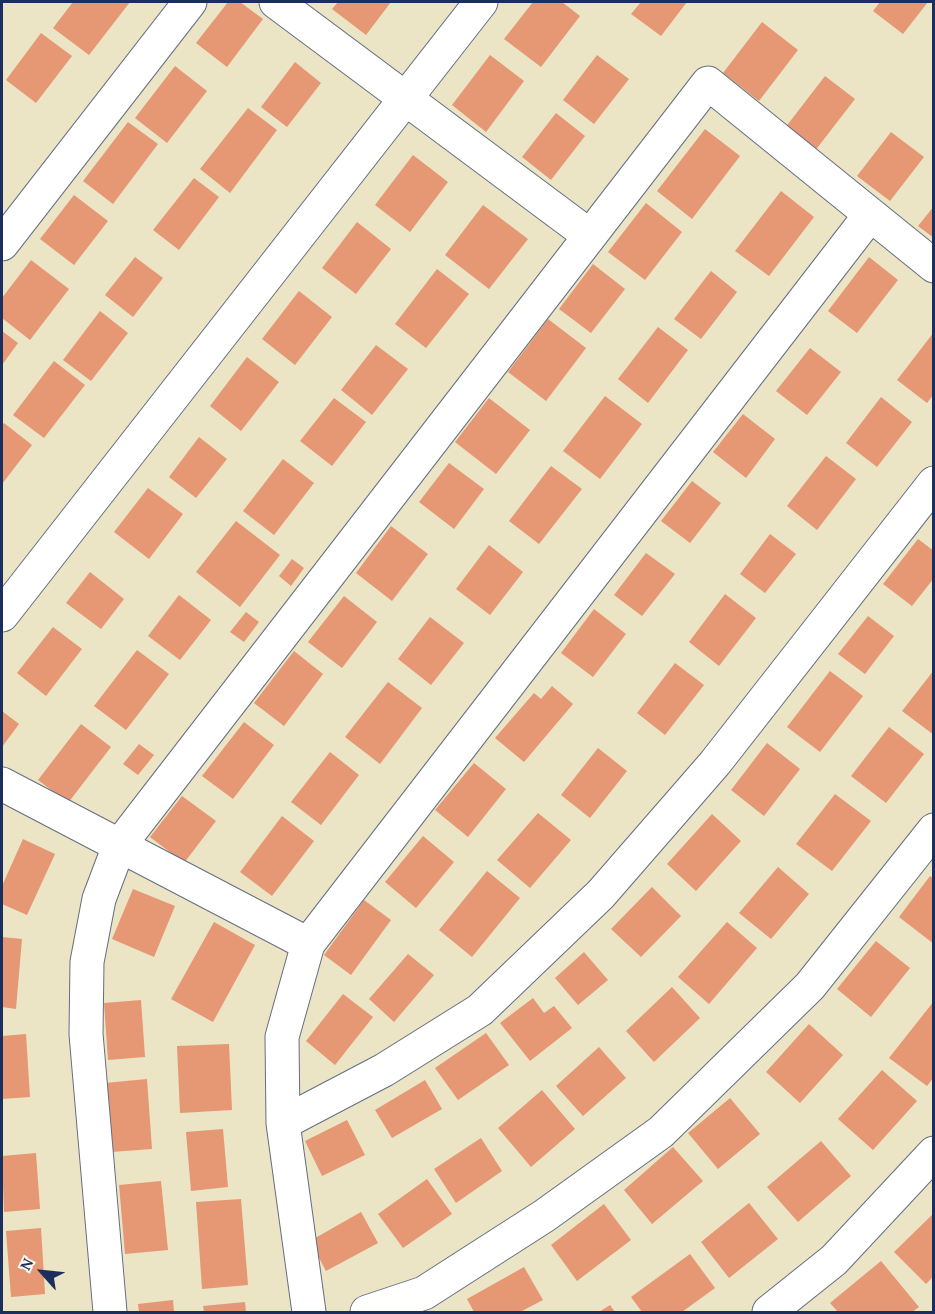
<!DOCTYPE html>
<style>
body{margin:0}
#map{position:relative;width:935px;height:1314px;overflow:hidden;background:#ebe4c5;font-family:"Gentium Book Plus",serif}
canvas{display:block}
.frame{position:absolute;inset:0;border:3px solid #1b2f5e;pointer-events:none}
.north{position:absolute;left:12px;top:1242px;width:60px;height:60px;-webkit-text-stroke:4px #fbf7ec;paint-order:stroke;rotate:297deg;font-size:16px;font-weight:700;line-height:24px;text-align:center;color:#1b2f5e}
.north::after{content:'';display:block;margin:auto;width:21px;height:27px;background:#1b2f5e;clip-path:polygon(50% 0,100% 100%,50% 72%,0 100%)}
</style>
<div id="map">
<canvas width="935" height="1314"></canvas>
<div class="frame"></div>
<div class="north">N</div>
</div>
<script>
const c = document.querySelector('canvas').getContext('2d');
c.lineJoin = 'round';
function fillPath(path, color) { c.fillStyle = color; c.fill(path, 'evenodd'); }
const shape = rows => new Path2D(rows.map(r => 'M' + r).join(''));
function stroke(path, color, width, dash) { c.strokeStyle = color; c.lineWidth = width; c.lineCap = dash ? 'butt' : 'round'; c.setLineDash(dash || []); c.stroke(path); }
const building = shape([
 [73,2,130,2,89,55,53,28],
 [228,2,240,2,263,19,227,67,196,43],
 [338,2,391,2,366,35,332,9],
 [533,2,562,2,580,16,541,67,504,39],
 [641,2,687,2,661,36,631,14],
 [880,2,928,2,903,34,873,11],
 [762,22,798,50,759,101,723,73],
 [41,33,72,56,36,103,6,80],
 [490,55,524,81,486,132,452,105],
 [597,55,629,79,594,124,563,100],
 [295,62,321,83,287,127,261,107],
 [175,66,207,91,167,143,135,118],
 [825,76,855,99,814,152,785,128],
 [248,108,277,130,230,193,200,169],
 [556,113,585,136,551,180,522,157],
 [128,122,158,144,113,204,83,181],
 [705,129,740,156,692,219,657,191],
 [891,132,924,157,890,201,857,176],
 [413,155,448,182,410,232,375,205],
 [194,178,219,197,179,250,153,230],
 [781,191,814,217,769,276,735,251],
 [74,195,108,221,74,265,40,239],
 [646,203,682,232,645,280,608,252],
 [483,205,528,239,489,289,445,255],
 [934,206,934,238,918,226],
 [357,222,391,249,356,294,322,268],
 [135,257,163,278,133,317,105,295],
 [869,257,898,280,857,333,828,311],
 [31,260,69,289,30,340,2,318,2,298],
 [593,264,625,289,591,333,559,309],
 [437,269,469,294,426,348,395,324],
 [711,271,737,292,701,339,674,319],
 [299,291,332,317,295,365,262,339],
 [100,311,128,333,91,381,63,360],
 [548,319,586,348,546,401,508,372],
 [658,327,688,350,648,403,618,379],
 [2,331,18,343,2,365],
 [934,332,934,394,927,403,897,380],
 [376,345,408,369,372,415,341,390],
 [810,348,841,372,807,415,776,391],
 [247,357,279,382,241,431,210,406],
 [54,361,85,385,44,438,13,415],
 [605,396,642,424,600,479,563,451],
 [881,397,912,422,877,467,846,443],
 [334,398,366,422,332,466,300,441],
 [489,398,530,430,496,474,455,442],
 [743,414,775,439,746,478,713,452],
 [4,423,32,445,2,484,2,426],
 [199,437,227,459,196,498,169,477],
 [826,456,856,479,817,530,787,506],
 [283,459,314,483,274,535,243,511],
 [449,463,484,489,454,529,419,502],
 [551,466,582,489,539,544,509,521],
 [692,481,721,503,690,543,661,521],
 [148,488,183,514,149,559,114,532],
 [236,521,280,555,240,607,196,572],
 [391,526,428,554,392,601,356,573],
 [770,534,796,554,765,593,740,574],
 [918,539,934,551,934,578,912,606,883,584],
 [489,545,523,572,490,615,456,589],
 [646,553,675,574,642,616,614,595],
 [292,559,304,568,291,586,279,576],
 [90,572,124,599,101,629,66,603],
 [725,594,756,618,719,666,689,642],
 [179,595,211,620,180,660,148,636],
 [344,596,377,622,342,668,308,642],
 [594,609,626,634,593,677,561,653],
 [246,612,259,622,244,642,230,632],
 [868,616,894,636,865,674,838,654],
 [430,617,464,643,431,685,398,659],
 [53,627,82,649,46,696,17,673],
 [137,650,169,674,126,730,94,706],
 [294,651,323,674,284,726,254,703],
 [675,663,704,685,665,735,637,713],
 [934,670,934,735,902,711],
 [830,671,863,696,820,752,787,727],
 [388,682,422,708,380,764,345,737],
 [552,686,573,704,524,762,495,738,534,693,541,699],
 [2,711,19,724,2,747],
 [244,722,274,745,233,799,202,776],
 [81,724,111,747,68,803,38,780],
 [889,727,924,754,886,803,851,776],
 [767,743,800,769,764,816,731,790],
 [139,744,154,755,138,775,123,764],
 [598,748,627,771,590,818,561,795],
 [330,752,359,775,321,825,291,802],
 [474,763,506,789,468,837,435,810],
 [835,794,871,821,832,871,796,844],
 [182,796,216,821,184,863,150,837],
 [538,813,571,840,530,888,497,860],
 [712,814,741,841,696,891,667,864],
 [282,816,314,841,272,896,240,872],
 [423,836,454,862,416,908,385,882],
 [23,839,55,854,27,915,2,904,2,886],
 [778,867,809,894,771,939,739,913],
 [487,871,520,898,472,957,439,930],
 [930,876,934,879,934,944,899,917],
 [652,887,681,916,641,957,611,929],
 [133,889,175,906,154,957,112,939],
 [364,900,391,920,351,975,324,955],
 [214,922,255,945,213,1022,171,999],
 [727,922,757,948,709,1004,678,977],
 [2,937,22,939,16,1009,2,1007],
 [876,941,910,968,871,1017,837,989],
 [584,952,608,980,578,1005,555,978],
 [408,954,434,975,394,1022,369,999],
 [672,987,700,1018,654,1062,626,1031],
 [343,994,373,1017,335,1065,306,1041],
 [533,998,544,1013,554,1006,572,1028,530,1061,500,1023],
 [141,1000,145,1057,108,1060,104,1003],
 [934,1001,934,1077,927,1086,889,1058],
 [809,1024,843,1055,800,1103,766,1072],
 [486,1033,509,1065,458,1100,435,1068],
 [26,1034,30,1097,2,1099,2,1036],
 [229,1044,232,1110,180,1113,177,1046],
 [599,1047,626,1078,583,1116,556,1086],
 [882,1070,917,1101,873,1150,838,1119],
 [147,1079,152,1149,111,1152,105,1083],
 [425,1080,442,1109,392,1138,375,1110],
 [542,1090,575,1129,531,1167,498,1128],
 [730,1098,760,1134,718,1169,688,1133],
 [347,1120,365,1155,322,1176,305,1141],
 [223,1129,228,1187,191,1191,186,1132],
 [481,1138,502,1171,456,1203,434,1169],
 [821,1141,851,1176,798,1222,767,1187],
 [673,1147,703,1181,652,1224,624,1190],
 [36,1153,40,1209,4,1212,2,1156],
 [427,1179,452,1214,403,1248,378,1214],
 [161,1181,168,1250,125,1254,119,1185],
 [241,1199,248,1285,202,1289,196,1202],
 [749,1203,778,1239,729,1278,701,1242],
 [604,1204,631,1240,577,1281,551,1245],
 [361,1212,378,1243,326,1271,310,1241],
 [934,1213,934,1276,926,1284,894,1252],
 [41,1228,45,1294,11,1297,6,1231],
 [690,1254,715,1288,682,1312,642,1312,631,1297],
 [881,1261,919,1307,912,1312,838,1312,830,1303],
 [524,1267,543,1300,520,1312,474,1312,467,1299],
 [173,1300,174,1312,139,1312,138,1304],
 [245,1302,246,1312,204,1312,203,1306],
 [610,1305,615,1312,599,1312]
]);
const minor = shape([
 [276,2,590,236],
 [2,244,190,2],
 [2,615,481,2],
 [2,784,308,944,282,1037,283,1123,309,1312],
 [308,944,870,215],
 [283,1123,384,1070,480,1010,601,894,715,763,934,483],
 [110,1312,86,1034,87,962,99,899,119,846,708,83,934,266],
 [367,1312,424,1293,544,1216,661,1132,810,986,934,830],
 [769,1312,834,1260,934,1153]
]);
fillPath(building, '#e69774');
stroke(minor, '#646e82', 35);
stroke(minor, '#fff', 33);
</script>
